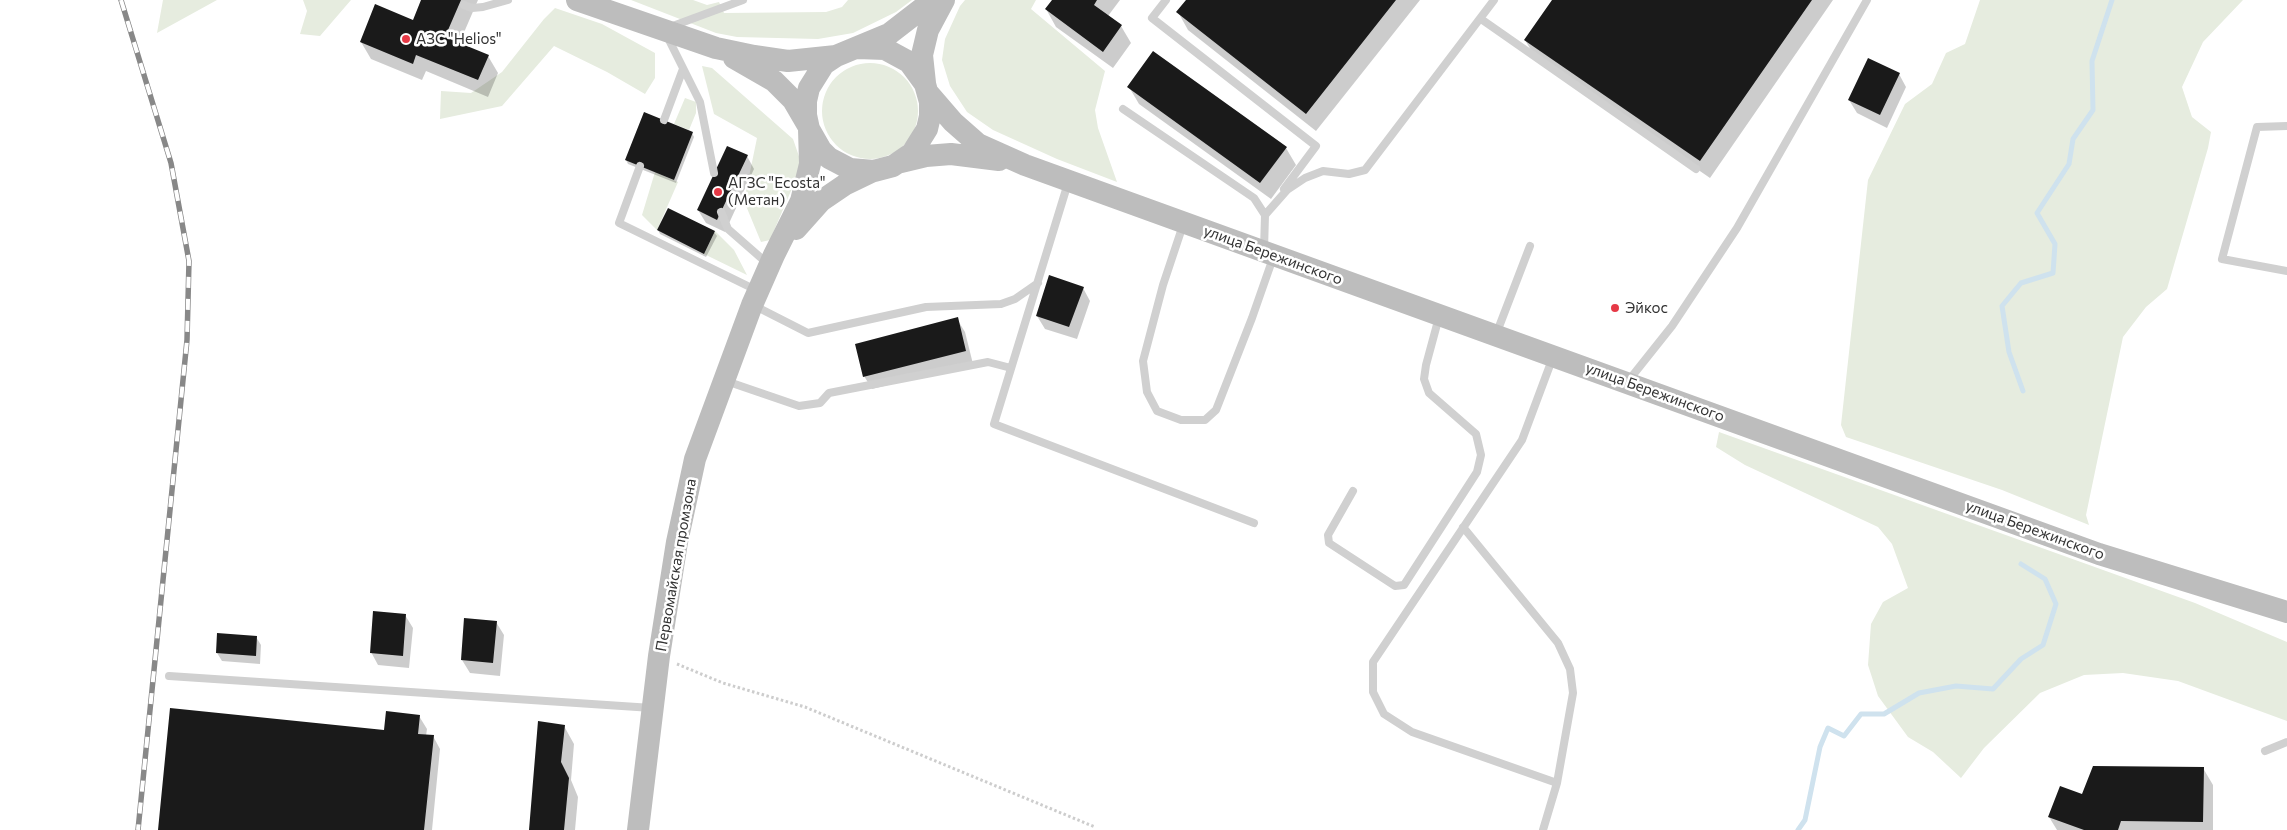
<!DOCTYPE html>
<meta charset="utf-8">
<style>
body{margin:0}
canvas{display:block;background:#fff}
</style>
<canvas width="2287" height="830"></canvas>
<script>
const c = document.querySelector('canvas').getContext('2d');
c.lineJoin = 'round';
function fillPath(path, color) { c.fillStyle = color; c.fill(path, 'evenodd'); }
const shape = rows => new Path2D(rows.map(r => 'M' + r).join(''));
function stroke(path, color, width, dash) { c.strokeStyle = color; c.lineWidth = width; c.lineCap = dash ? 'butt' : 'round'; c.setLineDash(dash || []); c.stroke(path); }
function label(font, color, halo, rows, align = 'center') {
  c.font = font + ' Commissioner,sans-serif'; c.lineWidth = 5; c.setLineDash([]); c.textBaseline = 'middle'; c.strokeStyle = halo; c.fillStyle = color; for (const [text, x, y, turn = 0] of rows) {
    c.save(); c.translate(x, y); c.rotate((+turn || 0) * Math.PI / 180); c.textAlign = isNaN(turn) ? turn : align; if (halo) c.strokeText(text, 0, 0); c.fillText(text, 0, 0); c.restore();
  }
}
const green = shape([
 [163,0,217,0,157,33],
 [303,0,351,0,320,36,300,34,307,11],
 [631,0,693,0,707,5,719,2,724,13,826,12,842,7,848,0,912,0,896,12,853,33,818,39,737,37,716,33],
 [965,0,1036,0,1031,9,1105,71,1095,110,1098,128,1117,182,1057,159,993,130,967,112,950,86,942,60,945,39,960,6],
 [1980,0,2243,0,2203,42,2182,87,2192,117,2211,132,2208,148,2167,289,2146,307,2123,337,2086,515,2089,525,2002,490,1846,437,1841,425,1868,180,1905,104,1932,84,1946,53,1965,44],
 [555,8,602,24,655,53,655,78,645,94,607,72,554,46,502,106,440,119,441,91,471,93,502,72,544,19],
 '822 111a48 48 0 1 1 96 0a48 48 0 1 1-96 0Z',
 [702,66,712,68,793,139,802,165,770,240,761,242,744,201,757,138,714,114],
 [685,98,696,102,696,113,689,130,674,124],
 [655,172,678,182,657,230,642,215],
 [715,231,734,250,747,275,704,254],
 [1719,432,2195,603,2287,642,2287,721,2178,681,2123,673,2084,675,2040,693,1984,748,1961,778,1933,752,1908,737,1878,696,1868,665,1871,624,1883,602,1908,588,1892,544,1878,527,1745,465,1716,447]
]);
const shadow = shape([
 [422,0,478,0,459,44,488,56,498,73,488,97,426,71,422,80,371,59,361,42,413,22],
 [1053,0,1120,0,1108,16,1121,26,1131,43,1113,68,1056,27,1046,9],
 [1187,0,1420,0,1316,131,1188,30,1178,12],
 [1553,0,1833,0,1710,178,1535,57,1525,40],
 [1899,74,1906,87,1887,128,1857,113,1849,100],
 [1129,87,1286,148,1296,165,1271,199,1139,104],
 [692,133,694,137,676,183,628,164,626,160],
 [747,156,754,169,725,232,706,223,698,210],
 [658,230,714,232,717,236,706,257,660,234],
 [1083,288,1090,301,1077,339,1045,329,1037,316],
 [957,319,965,332,973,364,872,389,864,376],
 [405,615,413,628,409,668,378,665,371,652],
 [496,622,504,635,500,676,470,673,462,660],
 [256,637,261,645,260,664,222,661,217,653],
 [419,716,427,729,426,736,433,736,440,749,432,830,159,830],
 [564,726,574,744,571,780,578,797,575,830,531,830],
 [2203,768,2213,785,2213,830,2057,830,2049,817,2083,796]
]);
const stream = shape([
 [2023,391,2009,352,2002,306,2021,283,2053,273,2055,244,2037,213,2069,164,2073,139,2093,110,2092,61,2112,0],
 [1798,830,1805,820,1820,747,1828,728,1844,736,1861,714,1884,714,1919,693,1956,686,1993,689,2021,659,2043,645,2056,604,2045,579,2021,564]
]);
const building = shape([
 [421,0,461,0,445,37,489,55,478,80,416,55,413,64,360,42,375,4,413,20],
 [1052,0,1097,0,1094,5,1122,25,1103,52,1045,9],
 [1186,0,1396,0,1306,114,1176,12],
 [1552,0,1812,0,1700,161,1524,40],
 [1153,51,1287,147,1260,183,1127,87],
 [1868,58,1900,73,1880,115,1848,100],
 [644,112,693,132,674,180,625,160],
 [727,146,748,155,717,220,697,210],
 [668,208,715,231,704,254,657,230],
 [1049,275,1084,287,1069,327,1036,316],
 [958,317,966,351,863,377,855,344],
 [373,611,406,614,403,656,370,653],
 [464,618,497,621,493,663,461,660],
 [217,633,257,636,256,656,216,653],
 [170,708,384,730,386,711,420,715,418,734,434,735,424,830,158,830],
 [538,721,565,725,561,762,569,778,564,830,529,830],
 [2093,766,2204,767,2203,822,2121,821,2118,830,2084,830,2048,817,2060,786,2082,794]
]);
const path = shape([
 [677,664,723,683,805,707,1095,827]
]);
const service = shape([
 [1166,0,1152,18,1316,146,1284,189],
 [464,5,472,8,483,7,508,0],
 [1481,19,1696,169],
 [670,27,743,0],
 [667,36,700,102,714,173],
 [1123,109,1254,198,1265,215,1264,250],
 [664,120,683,69],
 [2287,126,2257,127,2222,259,2287,271],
 [640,166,619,223,756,290],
 [1068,183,994,424,1254,523],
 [721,212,728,229,768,264],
 [1265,215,1287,190,1305,178,1323,171,1349,174,1365,170,1494,0],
 [1183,225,1163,285,1143,361,1147,392,1157,411,1181,420,1205,420,1216,410,1252,318,1273,258],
 [753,305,808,333,926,307,1001,304,1015,299,1038,283],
 [1497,332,1530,246],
 [1629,380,1672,326,1737,228,1867,0],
 [726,381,799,406,820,403,829,393,988,362,1011,368],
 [1353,491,1328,535,1329,543,1395,586,1404,585,1477,472,1481,455,1476,434,1429,393,1424,379,1426,365,1439,317],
 [1463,527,1558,643,1570,669,1573,693,1557,783],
 [169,676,652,708],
 [2265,751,2287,742],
 [1543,830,1557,783,1412,732,1384,714,1373,692,1373,662,1522,440,1553,357]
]);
const secondary = shape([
 [577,0,716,48,754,56,788,61,836,56],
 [858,48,885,49,909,62,925,84,930,102,930,116,927,129,912,153,893,166,874,171,850,169,829,158,821,150,809,129,806,115,806,101,809,88,824,64,836,56,889,34,933,0],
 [734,58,774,81,793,100,807,124],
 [925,83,922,55,928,30,944,0],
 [928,93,953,122,978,144,1025,165,2099,554,2287,612],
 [901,162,926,156,951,154,999,160],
 [796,229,821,201,846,184,873,171],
 [638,830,659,656,677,542,695,459,752,305,774,255,801,201,810,164,809,129]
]);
const rail = shape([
 [121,0,171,163,189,261,187,340,138,830]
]);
const markers = [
 [406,39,5,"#e63946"],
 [718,192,5,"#e63946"],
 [1615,308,5,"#e63946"]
];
const poiNames = [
 ["АЗС \"Helios\"",416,39],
 ["АГЗС \"Ecosta\"",728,183],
 ["(Метан)",728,200],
 ["Эйкос",1625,308]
];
const streetNames = [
 ["улица Бережинского",1273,255,20],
 ["улица Бережинского",1655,392,20],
 ["улица Бережинского",2035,530,20],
 ["Первомайская промзона",676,565,-80]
];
fillPath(green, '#e6ecdf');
fillPath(shadow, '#0003');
stroke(stream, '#cfe2ee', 5);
fillPath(building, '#1a1a1a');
stroke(path, '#cdcdcd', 3, [2.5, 2.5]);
stroke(service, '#d0d0d0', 8);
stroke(secondary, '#bdbdbd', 22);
stroke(rail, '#888', 5.5);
stroke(rail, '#fff', 4, [11]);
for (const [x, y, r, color] of markers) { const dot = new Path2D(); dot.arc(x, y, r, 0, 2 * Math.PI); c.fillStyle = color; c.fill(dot); stroke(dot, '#fff', 2); }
label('15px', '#333', '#fff', poiNames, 'left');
label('15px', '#333', '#fff', streetNames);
</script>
